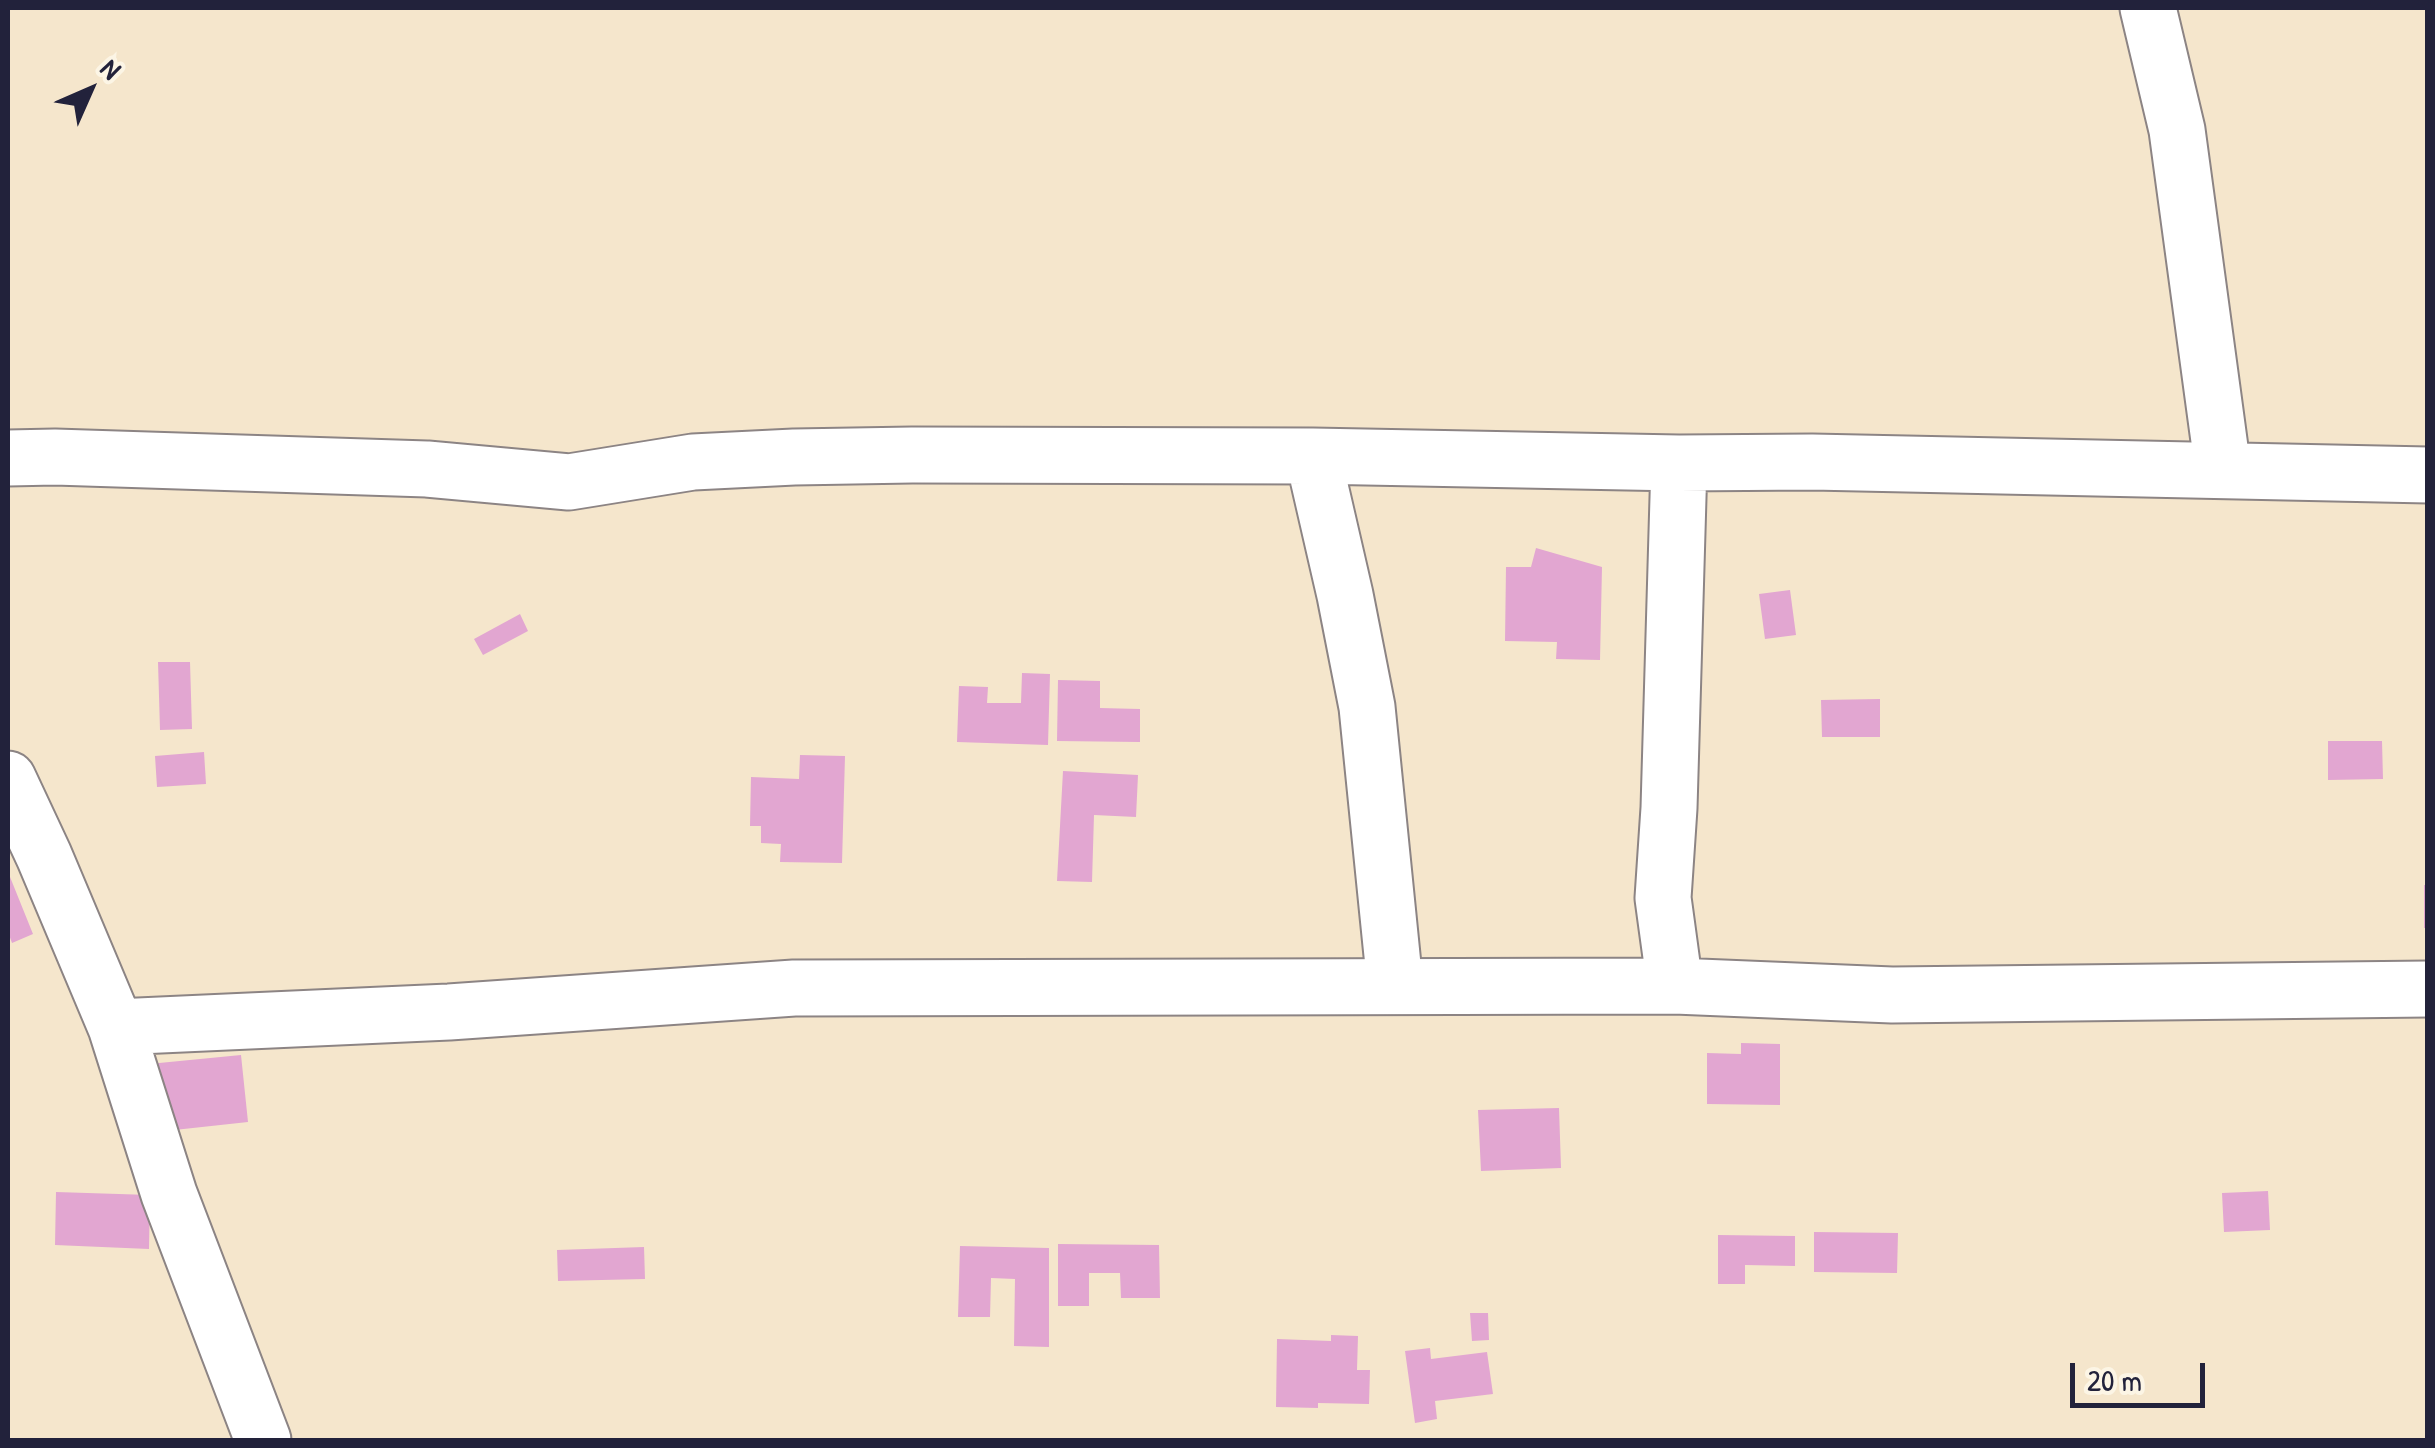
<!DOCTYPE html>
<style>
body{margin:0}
#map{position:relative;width:2435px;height:1448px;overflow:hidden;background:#f5e6cc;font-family:"Patrick Hand",sans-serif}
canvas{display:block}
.frame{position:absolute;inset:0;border:10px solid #22223b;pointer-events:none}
.north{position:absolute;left:40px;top:40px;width:100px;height:100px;-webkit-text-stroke:8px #fcf5e5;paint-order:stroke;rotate:45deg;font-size:28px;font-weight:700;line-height:40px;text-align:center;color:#22223b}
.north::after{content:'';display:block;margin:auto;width:35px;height:45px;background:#22223b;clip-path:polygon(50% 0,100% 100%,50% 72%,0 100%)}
.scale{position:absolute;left:2070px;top:1363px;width:135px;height:45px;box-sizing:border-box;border:5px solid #22223b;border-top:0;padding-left:12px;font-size:30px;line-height:35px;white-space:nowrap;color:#22223b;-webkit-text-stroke:8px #fcf5e5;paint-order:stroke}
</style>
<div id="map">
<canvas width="2435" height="1448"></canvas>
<div class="frame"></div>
<div class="north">N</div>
<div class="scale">20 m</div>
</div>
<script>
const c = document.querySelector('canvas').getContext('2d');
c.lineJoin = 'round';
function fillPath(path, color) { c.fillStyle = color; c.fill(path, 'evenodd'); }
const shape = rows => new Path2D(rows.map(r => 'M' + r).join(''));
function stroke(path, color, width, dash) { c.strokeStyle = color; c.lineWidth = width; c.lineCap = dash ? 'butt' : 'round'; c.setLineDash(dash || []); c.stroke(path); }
const building = shape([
 [1536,548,1602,567,1600,660,1556,659,1557,642,1505,641,1506,567,1531,567],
 [1790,590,1796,635,1765,639,1759,594],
 [520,614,528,631,483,655,474,639],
 [158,662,190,662,192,729,160,730],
 [1022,673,1050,674,1048,745,957,742,959,686,988,687,987,703,1021,703],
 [1058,680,1100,681,1100,708,1140,709,1140,742,1057,741],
 [1880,699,1880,737,1822,737,1821,700],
 [2328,741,2382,741,2383,779,2328,780],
 [204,752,206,784,157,787,155,756],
 [800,755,845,756,842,863,780,862,781,844,761,843,761,826,750,826,751,777,799,779],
 [1063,771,1138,775,1136,817,1094,815,1092,882,1057,881],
 [8,872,33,934,12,943,8,932],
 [2424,885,2428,885,2428,928,2424,928],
 [1741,1043,1780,1044,1780,1105,1707,1104,1707,1053,1741,1054],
 [241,1055,248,1122,156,1132,149,1064],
 [1559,1108,1561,1168,1481,1171,1478,1110],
 [2268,1191,2270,1230,2224,1232,2222,1193],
 [56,1192,150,1195,149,1249,55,1245],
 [1814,1232,1898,1233,1897,1273,1814,1272],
 [1718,1235,1795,1236,1795,1266,1745,1265,1745,1284,1718,1284],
 [1058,1244,1159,1245,1160,1298,1121,1298,1120,1273,1089,1273,1089,1306,1058,1306],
 [960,1246,1049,1248,1049,1347,1014,1346,1015,1279,991,1278,990,1317,958,1317],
 [644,1247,645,1279,558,1281,557,1250],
 [1470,1313,1488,1313,1489,1340,1472,1341],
 [1331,1335,1358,1336,1357,1370,1370,1370,1369,1404,1318,1403,1318,1408,1276,1407,1277,1339,1331,1341],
 [1430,1348,1431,1359,1487,1352,1493,1394,1435,1401,1437,1419,1415,1423,1405,1351]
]);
const minor = shape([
 [2148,8,2177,130,2223,470],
 [1313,456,1345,595,1367,707,1395,985],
 [8,458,55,457,427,469,569,482,693,462,794,457,912,455,1313,456,1679,463,1812,462,2428,475],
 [8,779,44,856,116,1027,169,1194,263,1440],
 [1675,986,1663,898,1669,808,1679,463],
 [116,1027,449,1012,794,988,1675,986,1892,995,2428,989]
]);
fillPath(building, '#e2a6d1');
stroke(minor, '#8c8484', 59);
stroke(minor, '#fff', 55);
</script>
